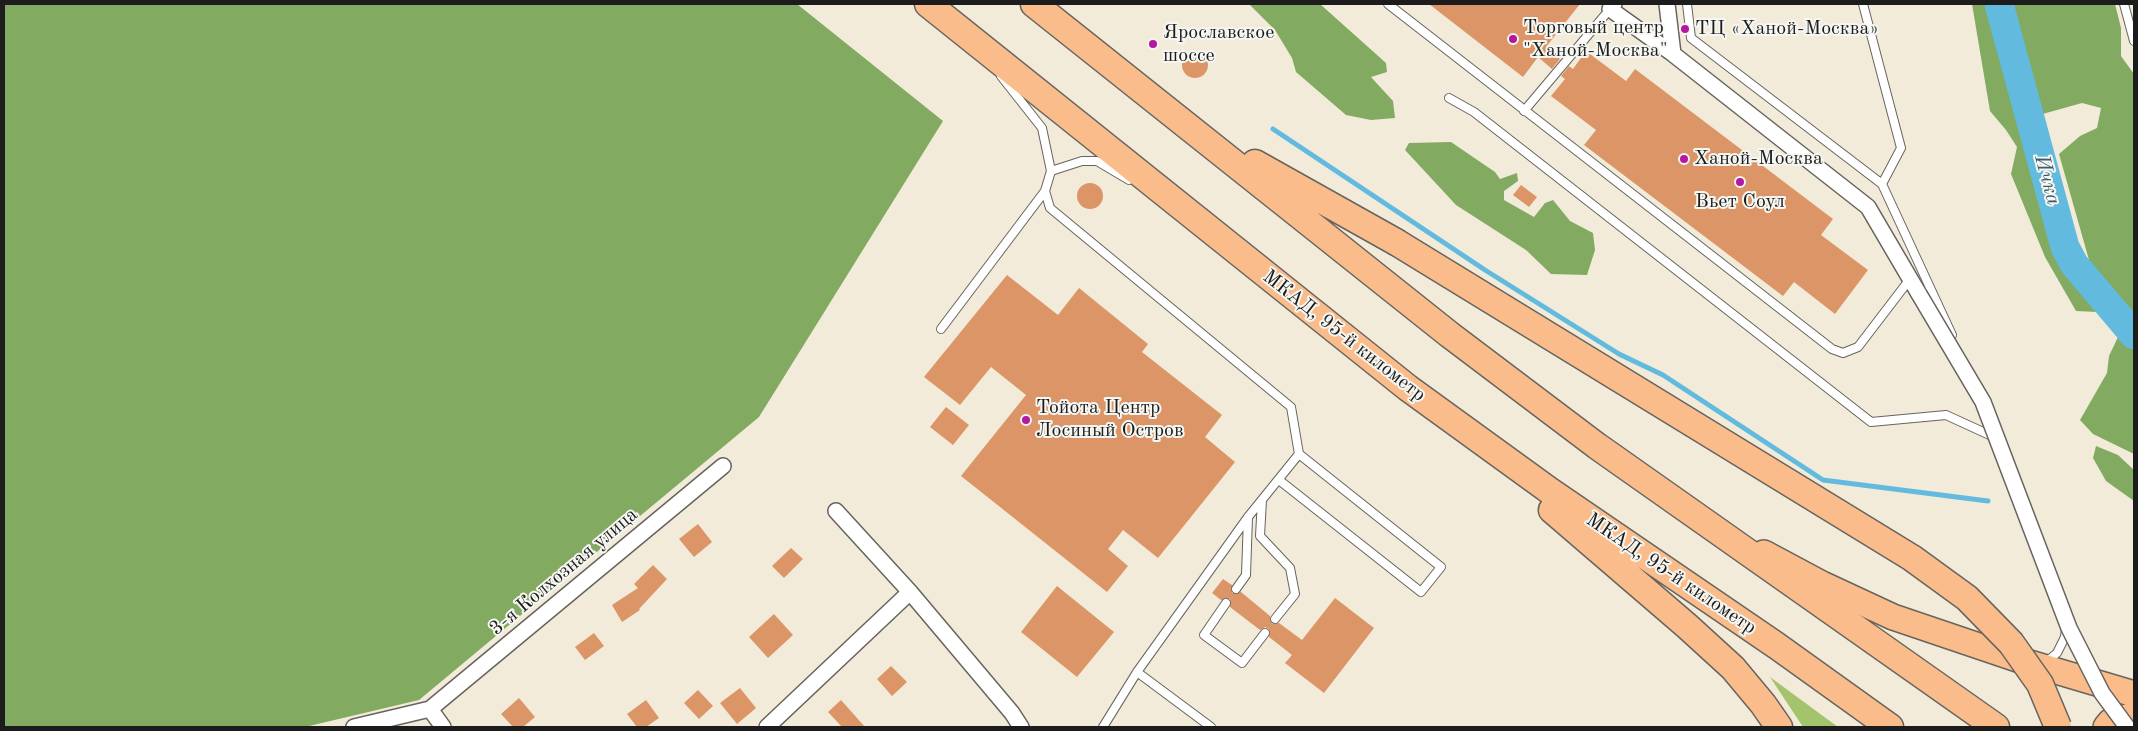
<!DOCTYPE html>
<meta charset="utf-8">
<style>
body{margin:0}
#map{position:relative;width:2138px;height:731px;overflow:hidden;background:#f2ebda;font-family:"Old Standard TT",serif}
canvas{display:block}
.frame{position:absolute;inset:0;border:5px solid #1c1c1c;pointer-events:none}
</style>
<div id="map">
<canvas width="2138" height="731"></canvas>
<div class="frame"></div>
</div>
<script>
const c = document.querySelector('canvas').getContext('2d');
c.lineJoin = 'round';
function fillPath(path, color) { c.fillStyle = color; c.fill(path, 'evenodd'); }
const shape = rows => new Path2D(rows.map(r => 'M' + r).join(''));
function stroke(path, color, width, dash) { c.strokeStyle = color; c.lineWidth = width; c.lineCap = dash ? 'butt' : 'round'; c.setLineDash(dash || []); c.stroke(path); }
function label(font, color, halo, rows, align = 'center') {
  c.font = font + ' "Old Standard TT",serif'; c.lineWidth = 4; c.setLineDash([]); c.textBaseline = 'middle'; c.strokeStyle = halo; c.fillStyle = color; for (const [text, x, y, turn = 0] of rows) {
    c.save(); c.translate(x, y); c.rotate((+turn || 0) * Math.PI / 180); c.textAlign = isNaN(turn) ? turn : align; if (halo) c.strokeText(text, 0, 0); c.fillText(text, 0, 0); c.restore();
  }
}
const green = shape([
 [1770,677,1838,727,1803,727]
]);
const forest = shape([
 [4,4,797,4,943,121,759,417,419,700,305,727,4,727],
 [1249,4,1320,4,1386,63,1387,72,1371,77,1393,101,1395,118,1371,120,1346,115,1296,72,1292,58,1275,30],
 [1972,4,1992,4,2027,139,2060,247,2071,269,2134,345,2134,454,2093,434,2080,420,2107,373,2109,356,2118,337,2097,312,2076,311,2045,257,2011,174,2017,147,2006,130,1990,111],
 [2007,4,2115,4,2121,28,2121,56,2134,74,2134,318,2089,260,2059,154,2080,136,2097,128,2101,108,2082,103,2039,115],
 [1451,142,1495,172,1500,179,1517,173,1518,181,1504,191,1504,200,1534,217,1545,203,1553,200,1570,221,1593,233,1595,250,1587,275,1551,274,1526,250,1456,205,1405,150,1409,143],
 [2096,446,2118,455,2134,470,2134,501,2106,481,2093,458]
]);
const stream = shape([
 [1273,129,1485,270,1619,354,1663,375,1823,480,1988,501]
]);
const river = shape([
 [1999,4,2065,247,2074,264,2134,335]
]);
const building = shape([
 [1429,4,1580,4,1546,47,1560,59,1552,69,1538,57,1523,77],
 [1586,51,1626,81,1635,69,1833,219,1821,235,1868,270,1835,314,1794,282,1783,296,1584,145,1596,130,1551,96,1565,79,1561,76,1569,66,1573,69],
 '1182 65a13 13 0 1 1 26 0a13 13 0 1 1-26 0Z',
 '1077 196a13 13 0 1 1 26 0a13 13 0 1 1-26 0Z',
 [1521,185,1537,197,1529,207,1513,195],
 [1007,275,1058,315,1079,288,1148,344,1142,352,1222,415,1205,437,1235,462,1158,558,1123,530,1108,549,1128,566,1107,592,961,476,1026,395,991,367,960,405,924,377],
 [946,407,969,425,953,445,930,427],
 [698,524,712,542,694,557,679,539],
 [791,548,803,559,784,578,772,566],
 [653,565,667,579,639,609,640,610,622,622,612,605,638,588,634,584],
 [1223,579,1232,585,1232,593,1241,592,1270,616,1272,624,1279,623,1302,640,1335,598,1374,628,1324,693,1285,663,1292,655,1269,637,1269,629,1265,627,1260,630,1230,607,1230,599,1221,600,1212,593],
 [1057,586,1114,632,1077,677,1021,632],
 [774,614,793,635,768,658,749,637],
 [594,633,604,646,585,660,575,647],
 [891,666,907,682,892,696,877,679],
 [740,688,756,708,737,724,720,703],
 [698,690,713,706,699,719,684,703],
 [519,698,535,717,523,727,513,727,501,714],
 [646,700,659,718,646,727,637,727,627,714],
 [841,700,865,727,842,727,828,712]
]);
const service = shape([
 [1388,4,1832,349,1843,353,1858,347,1910,279],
 [1687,4,1691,38,1882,184,1952,335],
 [1863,4,1901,148,1882,184],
 [2124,4,2134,41],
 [1001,76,1042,128,1051,171,1082,161,1097,161,1129,180],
 [1449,98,1474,112,1871,422,1946,415,1994,437],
 [1524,111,1610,9],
 [1051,171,1045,191,1050,208,1291,407,1299,454,1441,567,1421,592,1279,480],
 [941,329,1045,191],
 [1262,500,1260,536,1290,568,1295,594,1275,619],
 [1236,589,1246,575,1248,517],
 [1226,603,1204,635,1242,663,1265,633],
 [2045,663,2057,653,2065,637,2066,628],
 [1137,672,1211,727],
 [1103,727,1137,672,1248,517,1299,454]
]);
const minor = shape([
 [1614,4,1610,9,1673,54,1868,207,1919,294],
 [1667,4,1673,54],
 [836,511,910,592,1012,713,1021,727],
 [430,709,443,727],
 [354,727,430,709,723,466],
 [767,727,910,592]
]);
const primary = shape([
 [1764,553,1822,584,1893,617,2026,662,2134,694],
 [2106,727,2110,722,2134,715]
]);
const trunk = shape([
 [928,4,1408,388,1550,491,1777,646,1890,727],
 [1034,4,1450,335,1597,446,1996,727],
 [1255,163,1396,242],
 [1552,510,1687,626,1733,668,1763,704,1779,727]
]);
const minorBridge = shape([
 [1919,294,1983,402,2069,628,2102,693,2127,727]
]);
const trunkBridge = shape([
 [1396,242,1912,558,1967,598,2011,643,2040,684,2058,727]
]);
const markers = [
 [1685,29,5,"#b5179e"],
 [1513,39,5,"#b5179e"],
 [1153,44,5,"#b5179e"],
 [1684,159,5,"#b5179e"],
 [1740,182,5,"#b5179e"],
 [1026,420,5,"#b5179e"]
];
const poiNames = [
 ["Торговый центр",1523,28],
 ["\"Ханой-Москва\"",1523,51],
 ["ТЦ «Ханой-Москва»",1695,29],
 ["Ярославское",1163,33],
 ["шоссе",1163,56],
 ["Ханой-Москва",1694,159],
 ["Вьет Соул",1740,202,"center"],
 ["Тойота Центр",1036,408],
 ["Лосиный Остров",1036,431]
];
const streetNames = [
 ["МКАД, 95-й километр",1344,336,38],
 ["3-я Колхозная улица",564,572,-40],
 ["МКАД, 95-й километр",1671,574,34]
];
const waterNames = [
 ["Ичка",2047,180,75]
];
fillPath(green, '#a3c46c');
fillPath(forest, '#82aa60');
stroke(stream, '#62bbdf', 5);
stroke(river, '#62bbdf', 29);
fillPath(building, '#dc9566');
stroke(service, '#67645e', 10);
stroke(minor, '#67645e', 18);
stroke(primary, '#67645e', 28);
stroke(trunk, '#67645e', 29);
stroke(service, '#fff', 8);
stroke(minor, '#fff', 15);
stroke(primary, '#f9bc8a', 25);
stroke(trunk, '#f9bc8a', 26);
stroke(minorBridge, '#67645e', 18, []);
stroke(trunkBridge, '#67645e', 29, []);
stroke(minorBridge, '#fff', 15);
stroke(trunkBridge, '#f9bc8a', 26);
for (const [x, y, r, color] of markers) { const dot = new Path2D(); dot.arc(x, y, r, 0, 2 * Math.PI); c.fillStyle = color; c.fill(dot); stroke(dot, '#f6f6f2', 2); }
label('20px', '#1c1c1c', '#f6f6f2', poiNames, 'left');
label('20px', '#1c1c1c', '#f6f6f2', streetNames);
label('italic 21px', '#385c6a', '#f6f6f2', waterNames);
</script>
